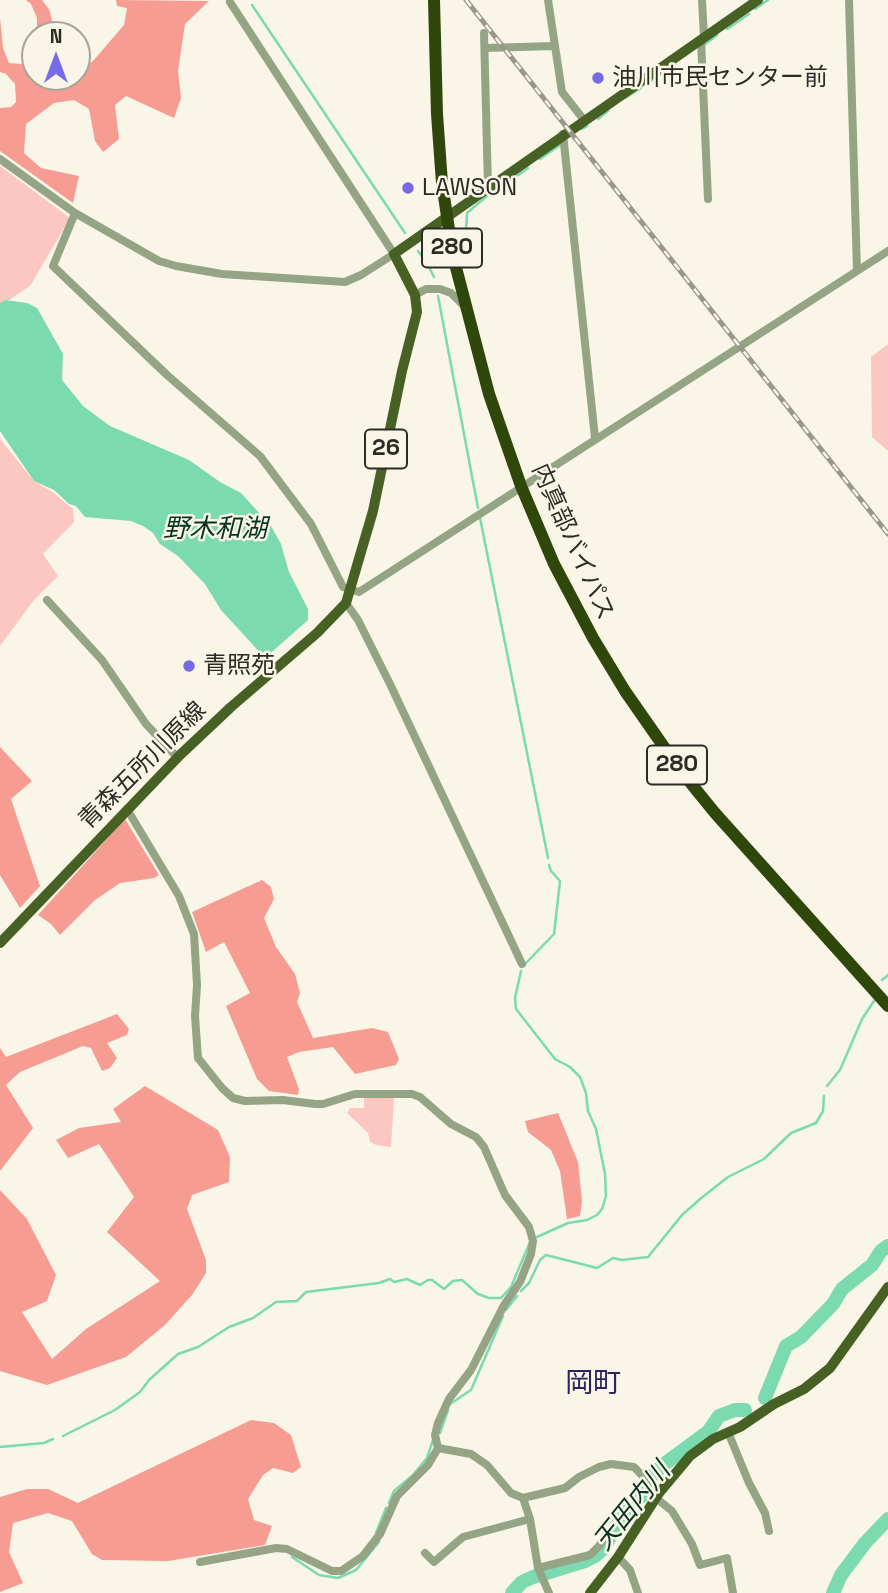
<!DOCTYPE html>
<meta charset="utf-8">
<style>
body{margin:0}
#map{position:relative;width:888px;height:1593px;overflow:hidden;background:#f9f5e7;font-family:"Space Grotesk",sans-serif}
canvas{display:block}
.north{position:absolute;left:21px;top:21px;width:70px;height:70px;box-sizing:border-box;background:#f9f5e7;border:2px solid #a7a499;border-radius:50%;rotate:0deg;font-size:19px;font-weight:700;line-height:28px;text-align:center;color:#2c2b25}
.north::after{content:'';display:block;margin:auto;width:24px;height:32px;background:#746be6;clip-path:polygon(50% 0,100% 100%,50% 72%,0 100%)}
</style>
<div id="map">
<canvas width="888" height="1593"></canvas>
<div class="north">N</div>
</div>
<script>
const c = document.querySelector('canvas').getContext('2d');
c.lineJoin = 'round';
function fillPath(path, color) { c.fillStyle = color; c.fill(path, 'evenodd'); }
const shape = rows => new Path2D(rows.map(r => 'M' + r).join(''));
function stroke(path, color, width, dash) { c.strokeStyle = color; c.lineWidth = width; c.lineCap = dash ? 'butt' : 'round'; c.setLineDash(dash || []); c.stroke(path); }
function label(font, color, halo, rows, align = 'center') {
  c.font = font + ' "Space Grotesk","Noto Sans JP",sans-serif'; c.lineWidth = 5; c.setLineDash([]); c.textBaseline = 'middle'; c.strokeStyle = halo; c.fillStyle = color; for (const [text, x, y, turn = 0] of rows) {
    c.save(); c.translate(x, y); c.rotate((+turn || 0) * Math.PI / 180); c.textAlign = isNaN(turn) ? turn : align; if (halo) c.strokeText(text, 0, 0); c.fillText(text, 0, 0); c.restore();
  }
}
const green = shape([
 [0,166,70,218,30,286,0,306],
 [888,344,888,451,872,437,871,357],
 [0,439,34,481,54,493,73,509,74,522,43,554,58,576,34,600,0,646],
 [364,1096,394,1097,391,1147,376,1145,370,1142,368,1133,347,1113,350,1108,364,1108]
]);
const forest = shape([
 [26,0,42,0,49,9,54,28,53,35,37,35,37,18,31,4],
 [116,0,209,1,185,24,178,71,181,98,174,118,126,96,115,105,119,139,103,152,95,141,89,109,74,100,54,103,26,124,24,153,41,168,79,176,73,203,0,151,0,108,11,107,16,102,15,84,6,74,0,72,0,18,3,48,9,63,22,64,33,55,35,46,35,77,60,77,63,80,77,77,77,73,93,61,124,25,127,8,117,6],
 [0,747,32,781,11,799,40,886,20,908,0,875],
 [125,819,159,875,154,878,120,883,95,900,60,935,51,924,38,915],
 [262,880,271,887,274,899,264,918,276,947,295,974,300,993,297,1002,313,1038,372,1028,388,1032,399,1059,396,1065,355,1074,333,1047,299,1052,287,1057,299,1089,298,1095,269,1091,257,1079,226,1006,250,993,224,942,206,952,192,912],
 [117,1014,129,1029,127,1035,107,1043,117,1058,110,1068,102,1071,91,1048,83,1046,20,1072,6,1085,33,1128,0,1171,0,1048,6,1057],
 [145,1086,218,1130,230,1157,229,1182,192,1195,187,1209,206,1260,206,1273,192,1295,165,1325,126,1357,47,1385,0,1371,0,1190,27,1219,56,1275,47,1301,22,1312,52,1359,86,1329,160,1281,107,1232,134,1197,99,1144,68,1158,56,1140,79,1128,121,1122,113,1109],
 [558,1113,578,1162,582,1201,580,1216,567,1219,560,1171,551,1150,528,1132,525,1121],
 [251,1420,274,1423,291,1435,301,1467,293,1473,273,1468,263,1475,248,1499,254,1520,272,1526,265,1545,168,1561,102,1560,92,1554,72,1521,48,1513,13,1523,9,1552,23,1583,0,1592,0,1497,27,1489,48,1489,78,1503]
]);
const water = shape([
 [5,300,27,303,37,308,63,354,62,380,83,406,110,426,189,460,220,482,241,493,271,526,281,544,289,572,308,609,308,620,265,658,221,610,205,584,178,556,160,544,153,533,143,526,131,521,85,517,76,506,69,504,54,490,34,481,0,431,0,303]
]);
const stream = shape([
 [252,5,405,233],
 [755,9,768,0],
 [727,29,749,14],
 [704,45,717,35],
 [669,70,675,65],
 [648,83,662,74],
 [625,98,641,88],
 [598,119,608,111],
 [582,129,587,126],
 [540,159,560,145],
 [500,188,528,168],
 [418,251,427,263,434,277],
 [474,265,466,230,467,213,487,196],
 [438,296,478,508],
 [480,518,548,858],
 [525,964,554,934,560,881,551,871,549,865],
 [521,971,515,998,516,1009,555,1059,570,1067,580,1077,586,1093,588,1111,596,1129,605,1174,606,1196,602,1209,597,1215,587,1220,568,1223,537,1237],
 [882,980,888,975],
 [827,1086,840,1070,862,1019,874,1001],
 [521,1291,529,1283,540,1260,546,1255,597,1268,613,1258,622,1260,648,1257,682,1215,700,1199,728,1177,764,1159,791,1133,816,1123,823,1111,824,1096],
 [506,1310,517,1296],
 [450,1404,471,1390,503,1316],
 [440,1433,448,1410],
 [63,1436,115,1410,140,1392,149,1380,178,1354,198,1347,229,1327,253,1318,276,1302,297,1301,306,1292,379,1283,390,1279,394,1282,407,1279,420,1285,428,1280,432,1280,444,1289,453,1281,462,1280,478,1294,489,1298,501,1298,511,1287,530,1242],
 [0,1447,44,1443,53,1439],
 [389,1503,394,1491,413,1475,427,1458,433,1440],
 [376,1533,386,1508],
 [292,1557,319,1575,338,1578,356,1570,379,1542]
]);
const river = shape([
 [765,1398,786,1346,801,1337,833,1304,842,1289,872,1265,881,1251,888,1246],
 [512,1593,522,1582,533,1577,585,1561,595,1556,603,1549,627,1508,644,1494,651,1477,663,1465,708,1432,719,1416,735,1410,745,1410],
 [833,1593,841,1575,865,1543,888,1519]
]);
const minor = shape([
 [548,0,562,92,584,120],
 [702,0,704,37],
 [849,0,857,271],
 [484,33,488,187],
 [701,40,708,199],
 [485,48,554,46],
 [563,134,595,438],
 [0,159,75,213,159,261,176,266,222,274,345,282,361,275,394,254,230,2],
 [75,213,53,266,167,375,260,456,311,524,343,587,359,592,888,251],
 [415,295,426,289,440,289,451,293,465,307],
 [47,600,102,660,146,724,177,757],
 [346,603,358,620,390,684,522,964],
 [127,809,179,896,194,934,197,985,195,1016,198,1058,222,1088,233,1098,245,1101,283,1100,315,1104,323,1104,355,1094,412,1094,420,1097,451,1124,476,1137,484,1147,505,1195,529,1227,533,1241,531,1254,520,1282,504,1305,471,1370,449,1399,438,1423,435,1435,438,1448,428,1465,397,1496,380,1534,363,1556,341,1571,332,1571,287,1549,276,1548,200,1562],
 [728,1432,749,1483,765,1513,769,1531],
 [438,1448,471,1454,487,1465,511,1493,523,1498,565,1488,579,1477,599,1467,611,1464,634,1467,659,1493],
 [523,1498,530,1519,538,1568,590,1555,599,1546,608,1531],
 [656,1498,672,1511,692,1544,700,1565,727,1558,733,1593],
 [425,1553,434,1562,463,1537,530,1519],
 [618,1557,630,1570,638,1593],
 [538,1568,549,1593]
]);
const major = shape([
 [0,943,180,755,231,707,317,633,346,603,373,511,402,371,417,312,415,295,394,254,758,0],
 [590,1593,618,1557,659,1493,690,1456,713,1439,740,1427,774,1404,804,1389,830,1368,888,1287]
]);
const highway = shape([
 [434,0,437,114,442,183,453,256,489,394,521,486,554,564,593,638,625,691,680,770,715,813,888,1006]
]);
const rail = shape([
 [466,0,888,534]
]);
const markers = [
 [598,78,7,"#746be6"],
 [408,188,7,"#746be6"],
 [189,666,7,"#746be6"]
];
const shields = [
 [452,248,60],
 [386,449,42],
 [677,765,60]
];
const shieldNames = [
 ["280",452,248],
 ["26",386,449],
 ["280",677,765]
];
const poiNames = [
 ["油川市民センター前",612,78],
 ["LAWSON",422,188],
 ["青照苑",203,666]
];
const streetNames = [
 ["内真部バイパス",572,542,66],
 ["青森五所川原線",143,766,-45]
];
const waterNames = [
 ["野木和湖",215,530],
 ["天田内川",633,1507,-51]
];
const quarterNames = [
 ["岡町",593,1384]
];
fillPath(green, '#fdc7c1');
fillPath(forest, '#f69c93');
fillPath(water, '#7bdab0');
stroke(stream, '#7bdab0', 2.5);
stroke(river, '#7bdab0', 14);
stroke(minor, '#94a484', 8);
stroke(major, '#476124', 10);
stroke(highway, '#30470c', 12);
stroke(rail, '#99968c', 5);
stroke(rail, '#f9f5e7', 2.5, [8]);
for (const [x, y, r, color] of markers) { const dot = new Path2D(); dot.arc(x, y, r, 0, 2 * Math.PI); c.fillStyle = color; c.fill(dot); stroke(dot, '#f9f5e7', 2.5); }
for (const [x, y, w] of shields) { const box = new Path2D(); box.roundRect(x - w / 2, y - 19.5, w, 39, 5); c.fillStyle = '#f9f5e7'; c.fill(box); stroke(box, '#2c2b25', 2); }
label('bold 23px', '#2c2b25', null, shieldNames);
label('24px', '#2c2b25', '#f9f5e7', poiNames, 'left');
label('24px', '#2c2b25', '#f9f5e7', streetNames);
label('italic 26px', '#073323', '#f9f5e7', waterNames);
label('28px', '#2a2560', '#f9f5e7', quarterNames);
</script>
